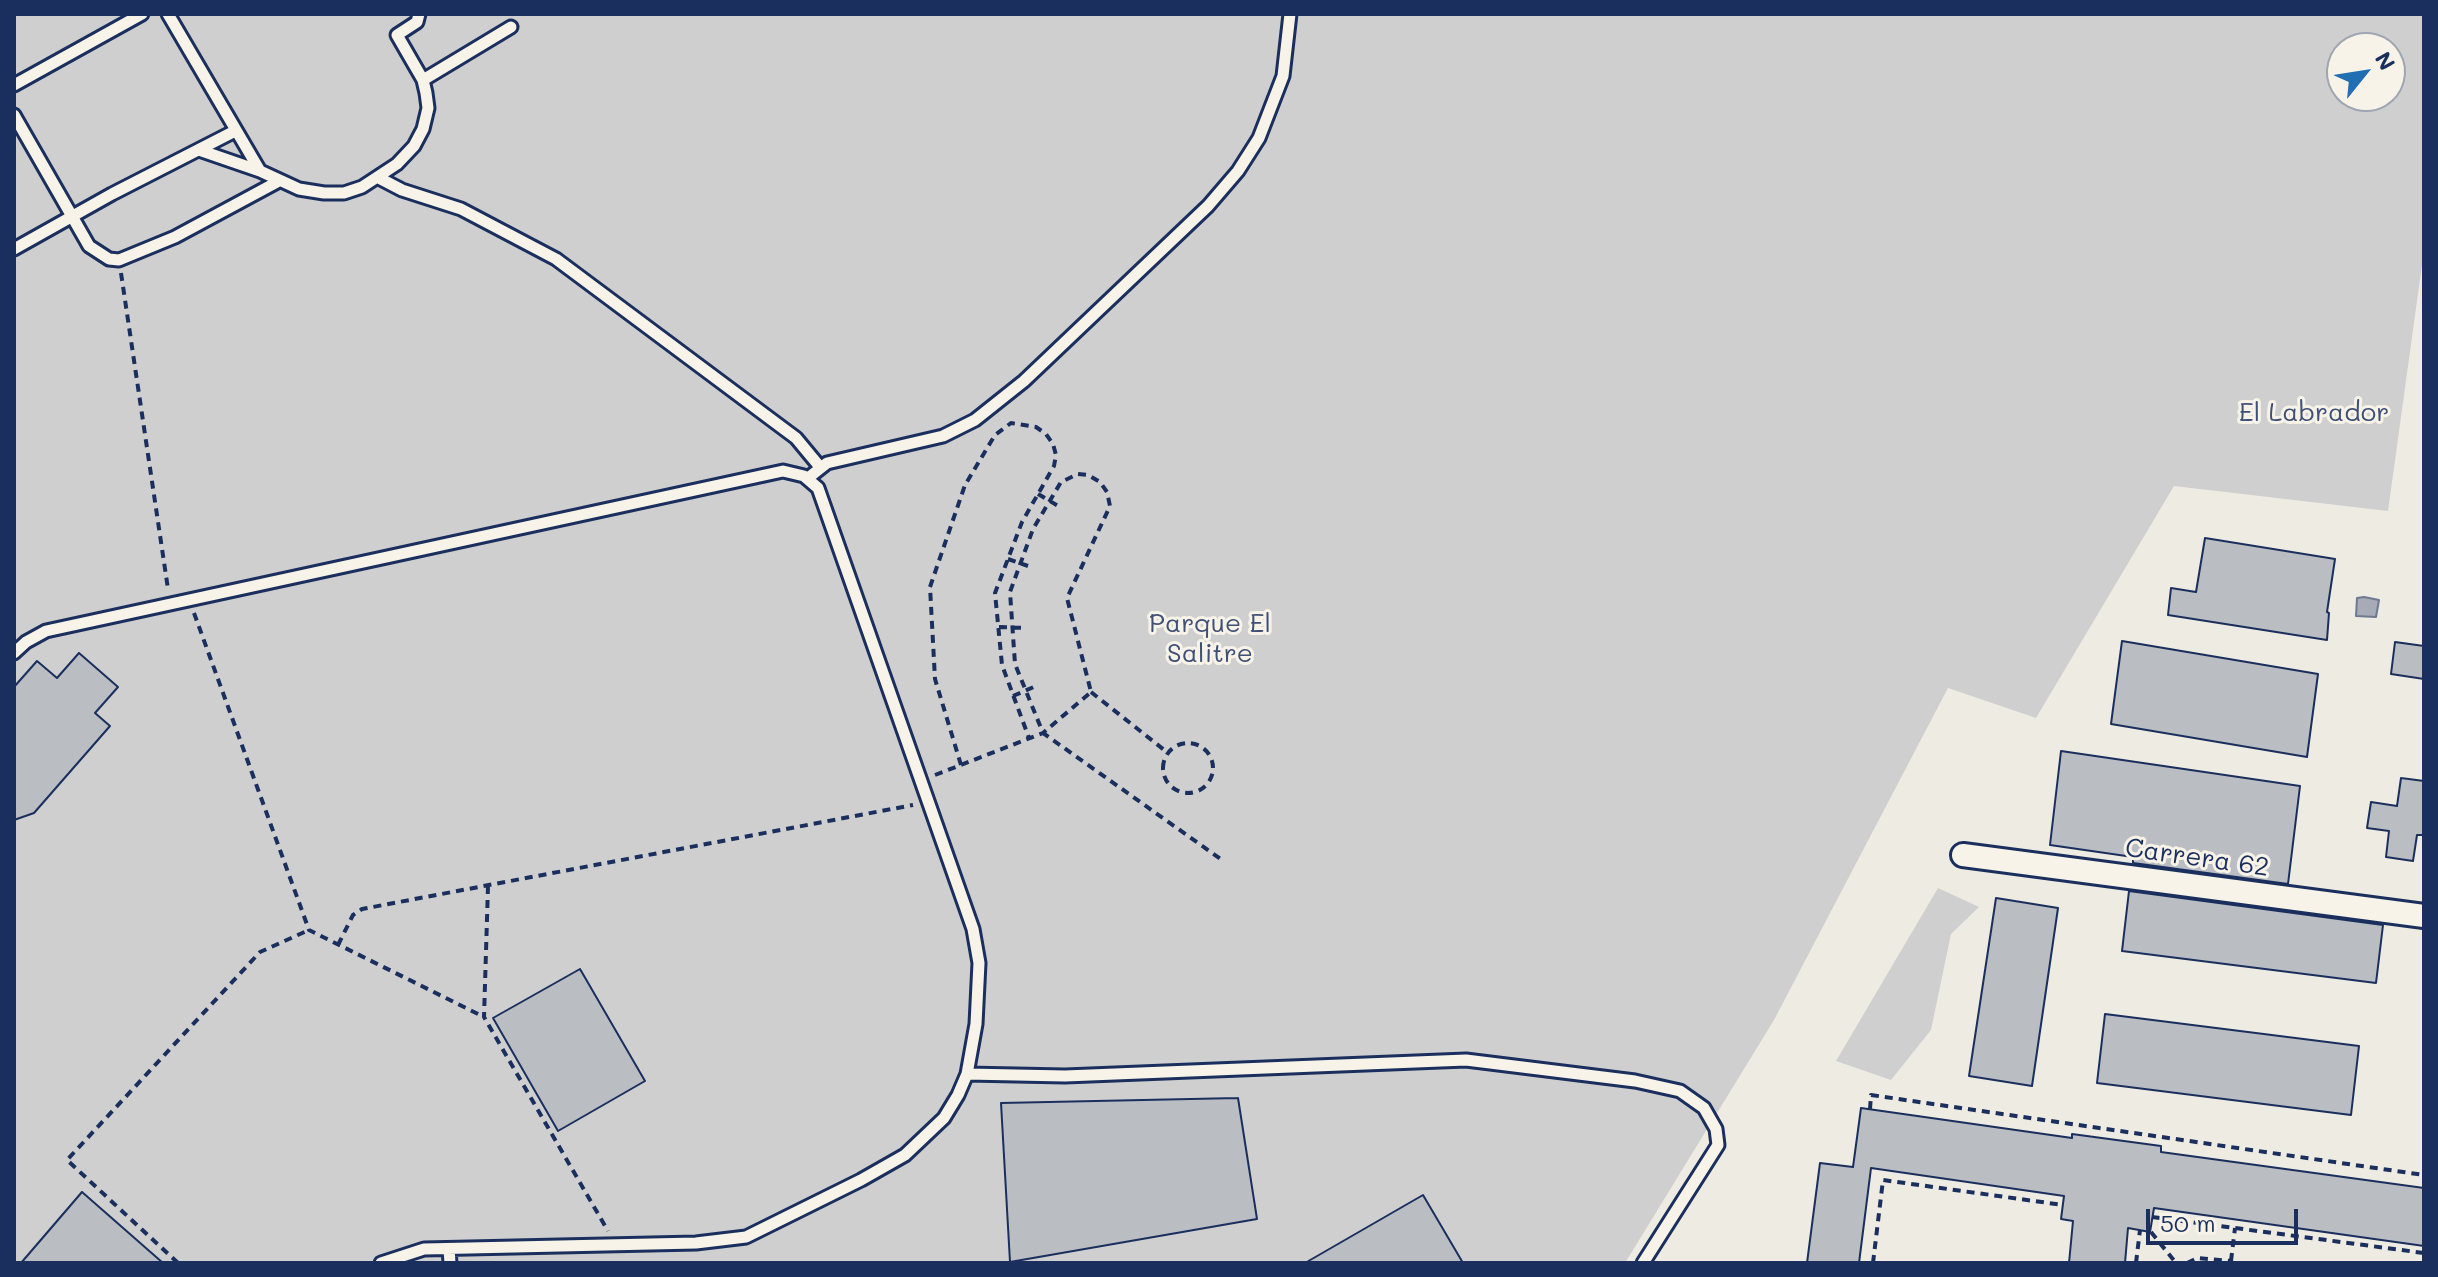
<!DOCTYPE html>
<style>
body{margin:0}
#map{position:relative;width:2438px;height:1277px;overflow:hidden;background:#eeebe2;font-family:Mali,sans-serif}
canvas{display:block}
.frame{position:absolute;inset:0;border:16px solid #1b2f5e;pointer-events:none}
.north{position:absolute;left:2326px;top:32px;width:80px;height:80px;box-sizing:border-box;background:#f7f3e8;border:2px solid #9fa5b1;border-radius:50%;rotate:60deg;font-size:22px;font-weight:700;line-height:32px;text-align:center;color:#1b2f5e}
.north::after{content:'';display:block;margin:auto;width:28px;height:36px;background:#1f6fb2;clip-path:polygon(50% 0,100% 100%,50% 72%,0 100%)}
.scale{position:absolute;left:2146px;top:1209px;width:152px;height:36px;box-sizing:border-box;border:4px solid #1b2f5e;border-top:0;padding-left:10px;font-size:24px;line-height:28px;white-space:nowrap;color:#1b2f5e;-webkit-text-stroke:6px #f7f3e8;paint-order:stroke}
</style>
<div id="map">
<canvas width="2438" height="1277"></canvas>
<div class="frame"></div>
<div class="north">N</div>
<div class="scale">50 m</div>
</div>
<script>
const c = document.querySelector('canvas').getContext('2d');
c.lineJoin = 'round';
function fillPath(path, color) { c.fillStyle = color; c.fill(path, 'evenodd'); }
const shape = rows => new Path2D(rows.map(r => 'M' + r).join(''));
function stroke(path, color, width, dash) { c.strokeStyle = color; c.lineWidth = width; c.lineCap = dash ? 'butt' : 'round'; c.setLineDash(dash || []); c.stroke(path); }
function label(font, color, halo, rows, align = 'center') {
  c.font = font + ' Mali,sans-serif'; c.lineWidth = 6; c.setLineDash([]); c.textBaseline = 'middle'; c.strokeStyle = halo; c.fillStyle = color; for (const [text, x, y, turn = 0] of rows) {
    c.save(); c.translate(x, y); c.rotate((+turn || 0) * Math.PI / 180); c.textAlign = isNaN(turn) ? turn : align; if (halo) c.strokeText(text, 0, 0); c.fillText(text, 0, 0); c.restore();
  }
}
const green = shape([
 [14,14,2424,14,2424,250,2388,511,2174,486,2036,718,1948,688,1774,1020,1625,1263,14,1263],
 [2342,48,2390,48,2390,96,2342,96],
 [1938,888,1979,907,1951,934,1931,1030,1891,1080,1836,1061]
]);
const water = shape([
 [2364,597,2379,600,2376,617,2356,616,2357,598,2364,597]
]);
const building = shape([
 [2205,538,2335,559,2327,612,2329,613,2327,640,2168,615,2171,588,2196,592,2205,538],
 [2122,641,2318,674,2307,757,2111,724,2122,641],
 [2395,642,2424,646,2424,679,2391,674,2395,642],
 [79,653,118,687,95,713,110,726,34,813,14,820,14,687,37,661,57,678,79,653],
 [2061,751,2300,786,2288,884,2133,863,2133,857,2050,845,2061,751],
 [2401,778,2424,781,2424,835,2417,835,2413,861,2386,857,2389,831,2367,828,2371,802,2397,806,2401,778],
 [2129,891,2383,925,2376,983,2122,951,2129,891],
 [1996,898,2058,908,2032,1086,1969,1076,1996,898],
 [580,969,645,1081,558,1131,493,1018,580,969],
 [2105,1014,2359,1046,2351,1115,2097,1083,2105,1014],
 [1238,1098,1257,1219,1010,1262,1001,1103,1238,1098],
 [1861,1108,2072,1138,2072,1134,2161,1146,2161,1152,2424,1188,2424,1246,2154,1208,2150,1232,2128,1228,2125,1263,2069,1263,2073,1221,2061,1219,2064,1196,1871,1168,1859,1263,1807,1263,1820,1163,1853,1167,1861,1108],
 [82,1192,163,1263,21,1263,82,1192],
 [1423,1195,1463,1263,1305,1263,1423,1195]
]);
const path = shape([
 [121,273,168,589],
 [1038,494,1060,507],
 [1008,559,1028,566],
 [194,613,309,930,484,1017],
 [999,627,1026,628],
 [1091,692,1168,753],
 [1013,696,1036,686],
 '1163 768a25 25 0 1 1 50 0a25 25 0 1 1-50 0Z',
 [961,765,935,679,930,587,965,485,995,435,1011,423,1036,427,1046,434,1053,444,1056,455,1054,466,1022,522,995,593,1002,665,1029,738],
 [935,775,1043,733,1091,692,1067,598,1110,506,1107,492,1100,482,1088,475,1078,474,1061,482,1033,529,1010,592,1015,664,1043,733,1222,860],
 [488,886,484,1017,608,1231],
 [338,945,353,915,362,909,913,805],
 [1870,1109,1871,1095,2424,1175],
 [2152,1217,2424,1253],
 [2151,1232,2176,1263],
 [2231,1261,2235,1228],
 [178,1263,67,1160,260,952,309,930],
 [1873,1263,1883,1180,2063,1205],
 [2136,1263,2140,1230],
 [2187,1263,2198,1258,2231,1261]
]);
const lane = shape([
 [168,14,260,171,299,189,324,193,344,193,362,187,397,164,414,146,423,129,428,108,426,93,423,80,397,35,417,22,419,14],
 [423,80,511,27],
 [14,85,142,14],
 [14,115,89,246,109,259,119,260,175,237,279,181],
 [199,150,260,171],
 [379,178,402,190,461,209,556,259,796,438,820,467],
 [14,249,112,194,235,131],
 [808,478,827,463,943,436,975,420,1024,381,1208,206,1238,171,1259,138,1283,76,1290,14],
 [14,653,26,642,46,631,783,471,804,476,818,488,973,929,979,963,976,1024,967,1074,958,1095,944,1118,905,1155,861,1180,746,1237,696,1243,424,1249,381,1263],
 [967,1074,1065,1076,1466,1060,1635,1081,1680,1091,1704,1108,1716,1129,1718,1145,1643,1263],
 [449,1249,450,1263]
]);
const street = shape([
 [1963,855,2424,916]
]);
const parkNames = [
 ["El Labrador",2314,413],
 ["Parque El",1210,624],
 ["Salitre",1210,654]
];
const streetNames = [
 ["Carrera 62",2197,858,8]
];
fillPath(green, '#cfcfcf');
fillPath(water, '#a6abb5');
stroke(water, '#6e7992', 2);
fillPath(building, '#babdc2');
stroke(building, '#1b2f5e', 2);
stroke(lane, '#1b2f5e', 17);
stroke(street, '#1b2f5e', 28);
stroke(path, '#1b2f5e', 4, [8, 6]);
stroke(lane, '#f7f3e8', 11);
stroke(street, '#f7f3e8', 22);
label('26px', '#3f4f75', '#f7f3e8', parkNames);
label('26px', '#1b2f5e', '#f7f3e8', streetNames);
</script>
